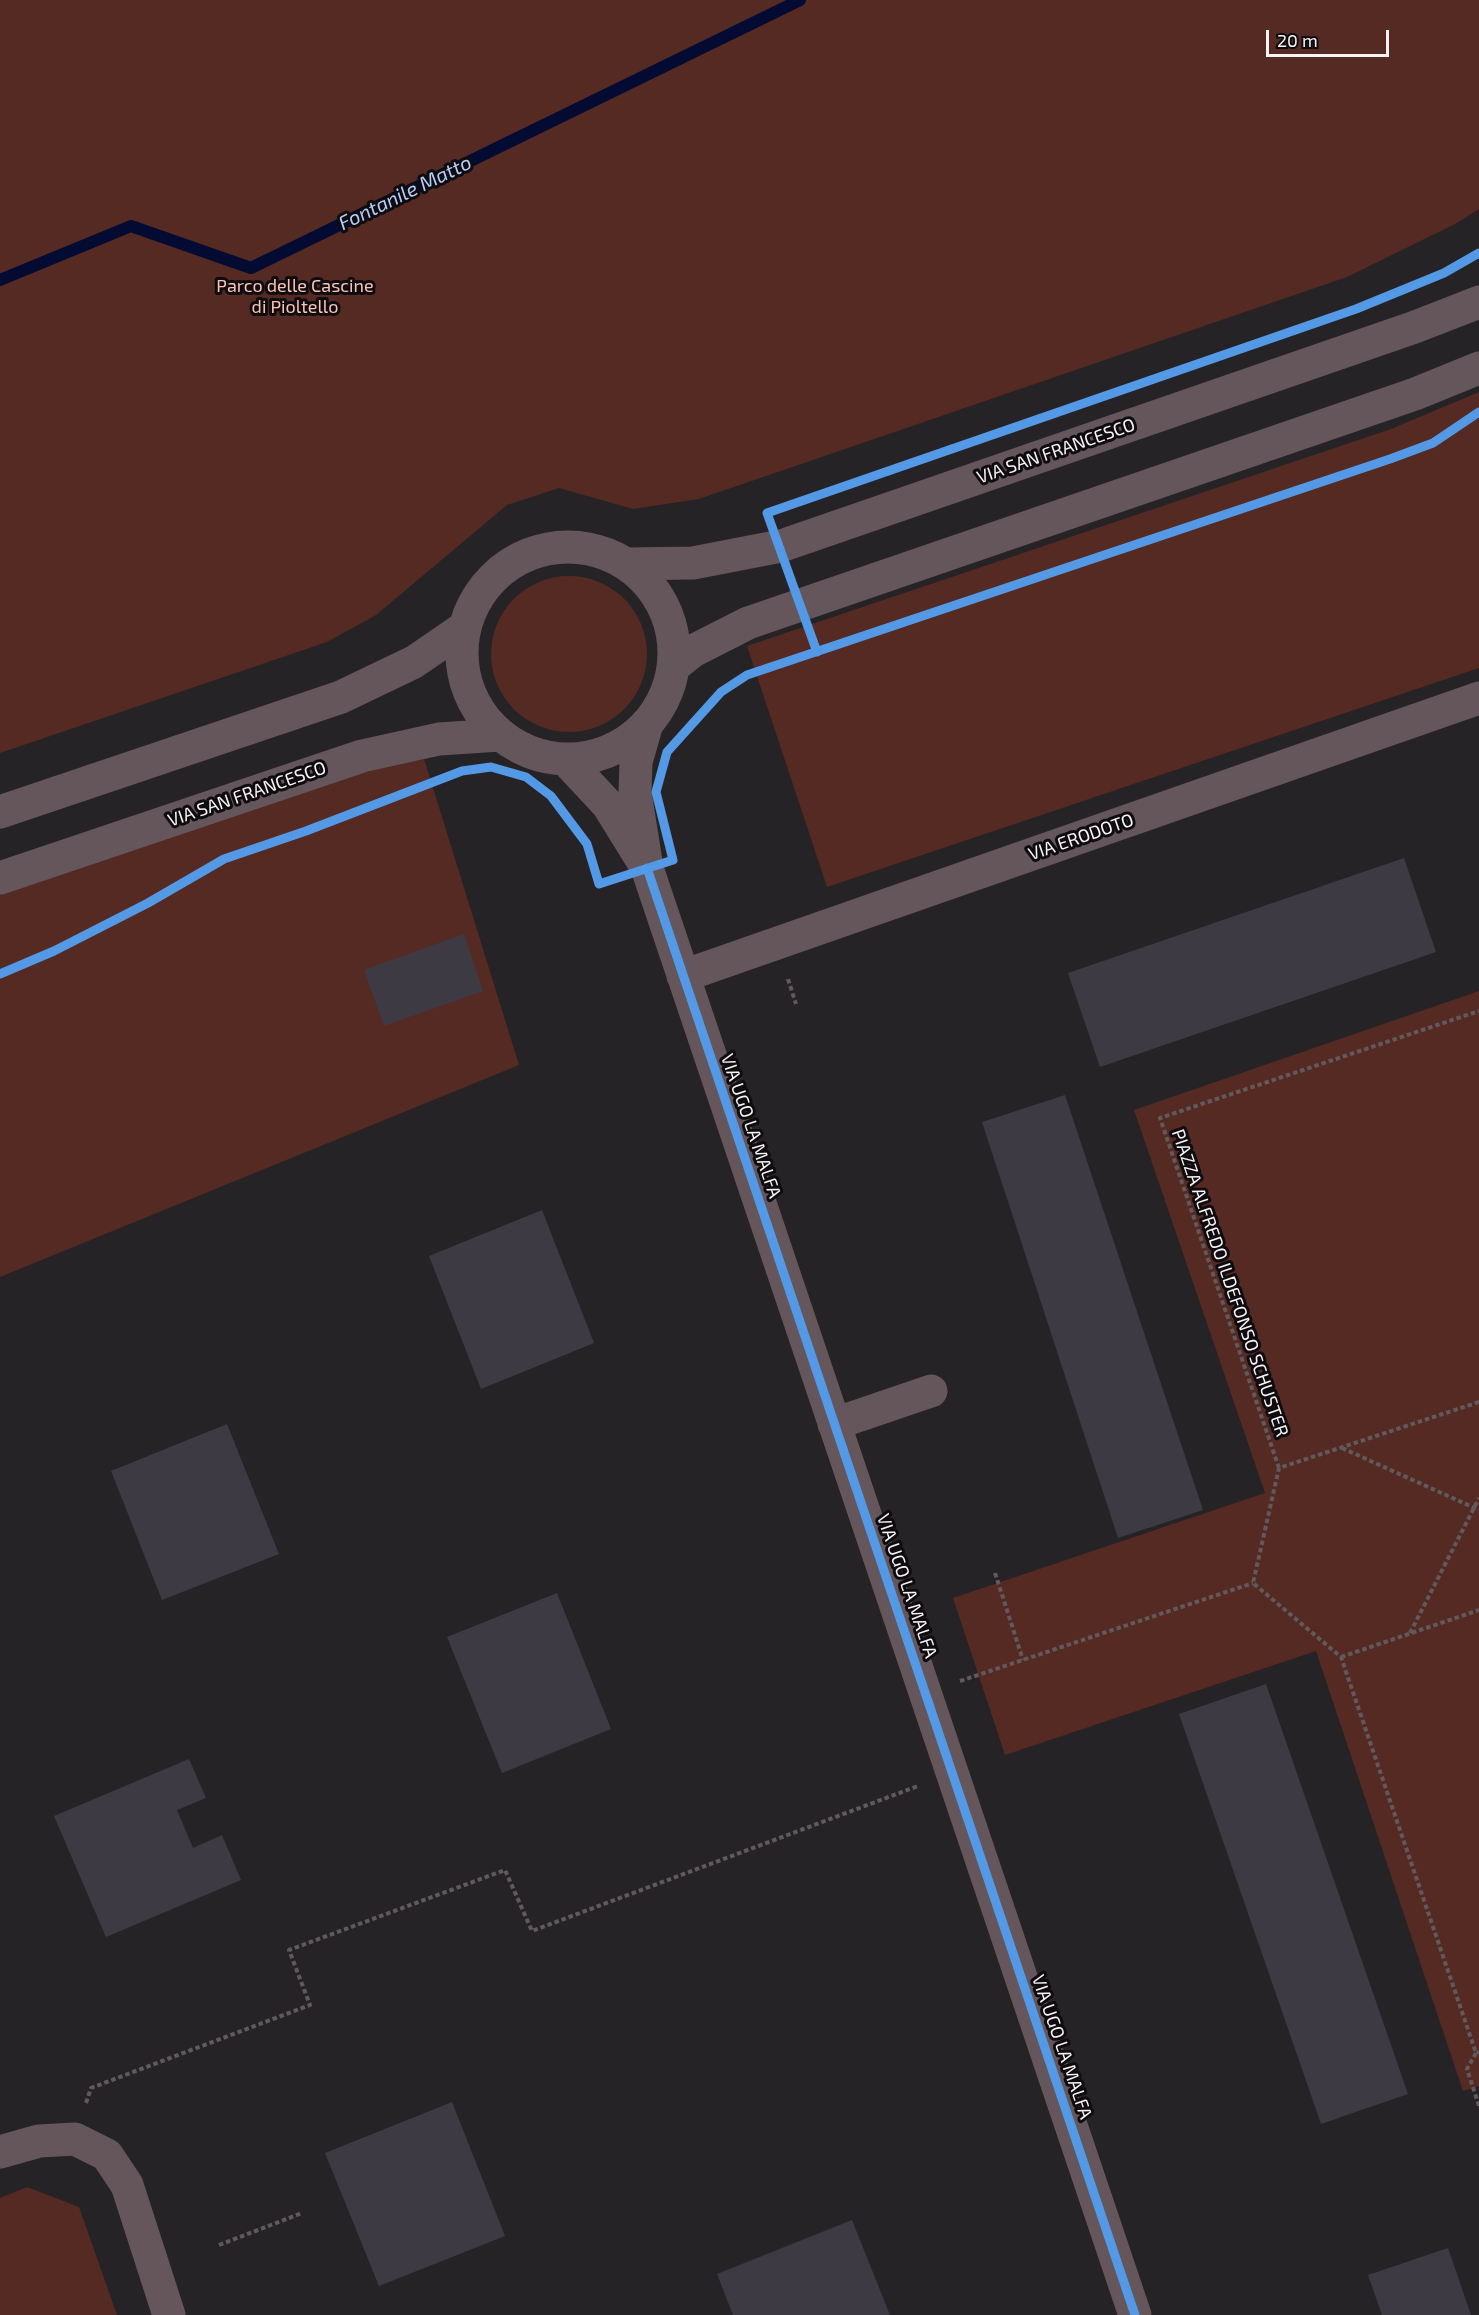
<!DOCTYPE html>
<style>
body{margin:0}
#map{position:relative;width:1479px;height:2315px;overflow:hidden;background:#262326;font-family:"Exo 2",sans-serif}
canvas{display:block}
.scale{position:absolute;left:1266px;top:30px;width:123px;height:27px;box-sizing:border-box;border:3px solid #f7f3f6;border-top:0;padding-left:8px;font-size:18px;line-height:21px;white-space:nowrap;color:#f7f3f6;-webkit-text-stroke:4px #0f0c0f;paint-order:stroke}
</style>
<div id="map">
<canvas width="1479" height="2315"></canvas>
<div class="scale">20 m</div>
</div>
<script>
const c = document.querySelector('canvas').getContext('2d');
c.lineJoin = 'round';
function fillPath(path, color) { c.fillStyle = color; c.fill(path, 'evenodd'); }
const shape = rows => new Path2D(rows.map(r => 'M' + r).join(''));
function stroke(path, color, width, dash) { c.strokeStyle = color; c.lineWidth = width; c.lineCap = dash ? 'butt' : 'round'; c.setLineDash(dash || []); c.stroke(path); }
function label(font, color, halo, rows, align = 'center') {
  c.font = font + ' "Exo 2",sans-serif'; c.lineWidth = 6; c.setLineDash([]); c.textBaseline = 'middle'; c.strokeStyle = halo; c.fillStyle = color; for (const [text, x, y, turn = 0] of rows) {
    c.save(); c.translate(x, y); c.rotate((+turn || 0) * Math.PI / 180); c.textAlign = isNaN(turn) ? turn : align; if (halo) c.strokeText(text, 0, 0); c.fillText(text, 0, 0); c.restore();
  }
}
const green = shape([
 [0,0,1479,0,1479,209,1455,224,1347,277,699,499,633,509,559,488,507,505,376,615,327,642,0,753],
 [1479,392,1479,668,827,887,747,646,1391,429],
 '491 654a78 78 0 1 1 156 0a78 78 0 1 1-156 0Z',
 [424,759,519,1065,0,1277,0,894,366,771],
 [1479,991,1479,2086,1463,2091,1316,1651,1005,1755,953,1598,1265,1493,1134,1110],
 [27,2187,79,2207,117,2315,0,2315,0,2198]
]);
const stream = shape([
 [0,280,131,226,251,268,800,0]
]);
const building = shape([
 [1404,858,1436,952,1100,1067,1068,973],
 [464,934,483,991,384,1026,364,970],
 [1065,1095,1203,1510,1118,1538,982,1122],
 [542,1210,594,1343,481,1389,429,1256],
 [227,1424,279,1554,162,1600,111,1471],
 [557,1593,611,1729,502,1773,447,1637],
 [1266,1684,1408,2094,1321,2124,1179,1714],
 [189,1759,206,1798,177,1810,193,1848,222,1835,241,1880,106,1937,54,1816],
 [452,2102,505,2236,379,2286,325,2153],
 [852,2220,890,2315,733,2315,717,2274],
 [1448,2248,1471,2315,1382,2315,1368,2275]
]);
const path = shape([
 [788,979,796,1004],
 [1479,1402,1279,1468,1253,1583,1341,1657,1476,2053,1479,2052],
 [1342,1448,1479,1510],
 [1279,1468,1160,1118,1479,1011],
 [995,1573,1023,1660],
 [1410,1633,1479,1498],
 [1341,1657,1479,1610],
 [960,1681,1253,1583],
 [1476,2053,1467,2069,1479,2106],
 [86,2103,91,2088,310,2005,289,1950,505,1870,532,1931,918,1786],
 [219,2245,302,2213]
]);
const minor = shape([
 '462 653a106 106 0 1 1 212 0a106 106 0 1 1-212 0Z',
 [626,564,693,563,781,546,1415,327,1479,302],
 [674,666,693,651,748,623,1415,394,1479,368],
 [566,760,608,805,647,868,635,792,636,762,646,727],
 [0,812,341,697,414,662,465,627],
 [647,868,1135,2315],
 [0,878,362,756,439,739,500,735],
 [683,976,1479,698],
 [834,1424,931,1391],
 [0,2152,39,2141,75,2139,107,2155,127,2185,169,2315]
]);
const cycleway = shape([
 [817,652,767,513,1356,309,1444,273,1479,253],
 [647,868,1135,2315],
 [0,974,54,951,148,903,224,859,306,831,462,771,491,767,526,777,551,796,587,844,599,884,673,860,656,792,667,752,721,692,747,675,1390,459,1433,443,1479,412]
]);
const parkNames = [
 ["Parco delle Cascine",295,286],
 ["di Pioltello",295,307]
];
const streetNames = [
 ["VIA SAN FRANCESCO",1056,451,-19],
 ["VIA SAN FRANCESCO",247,794,-19],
 ["VIA ERODOTO",1081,837,-19],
 ["VIA UGO LA MALFA",751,1126,71],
 ["PIAZZA ALFREDO ILDEFONSO SCHUSTER",1230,1283,71],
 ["VIA UGO LA MALFA",907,1586,71],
 ["VIA UGO LA MALFA",1062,2047,71]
];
const waterNames = [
 ["Fontanile Matto",405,193,-26]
];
fillPath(green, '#542a23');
stroke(stream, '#030b33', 12);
fillPath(building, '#3e3a44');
stroke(path, '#62595c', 4, [4.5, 3]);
stroke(minor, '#64565b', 33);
stroke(cycleway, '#5399e6', 9);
label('18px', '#fdc3b6', '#0f0c0f', parkNames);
label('18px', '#f7f3f6', '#0f0c0f', streetNames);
label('italic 20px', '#b4cdfb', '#0f0c0f', waterNames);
</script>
